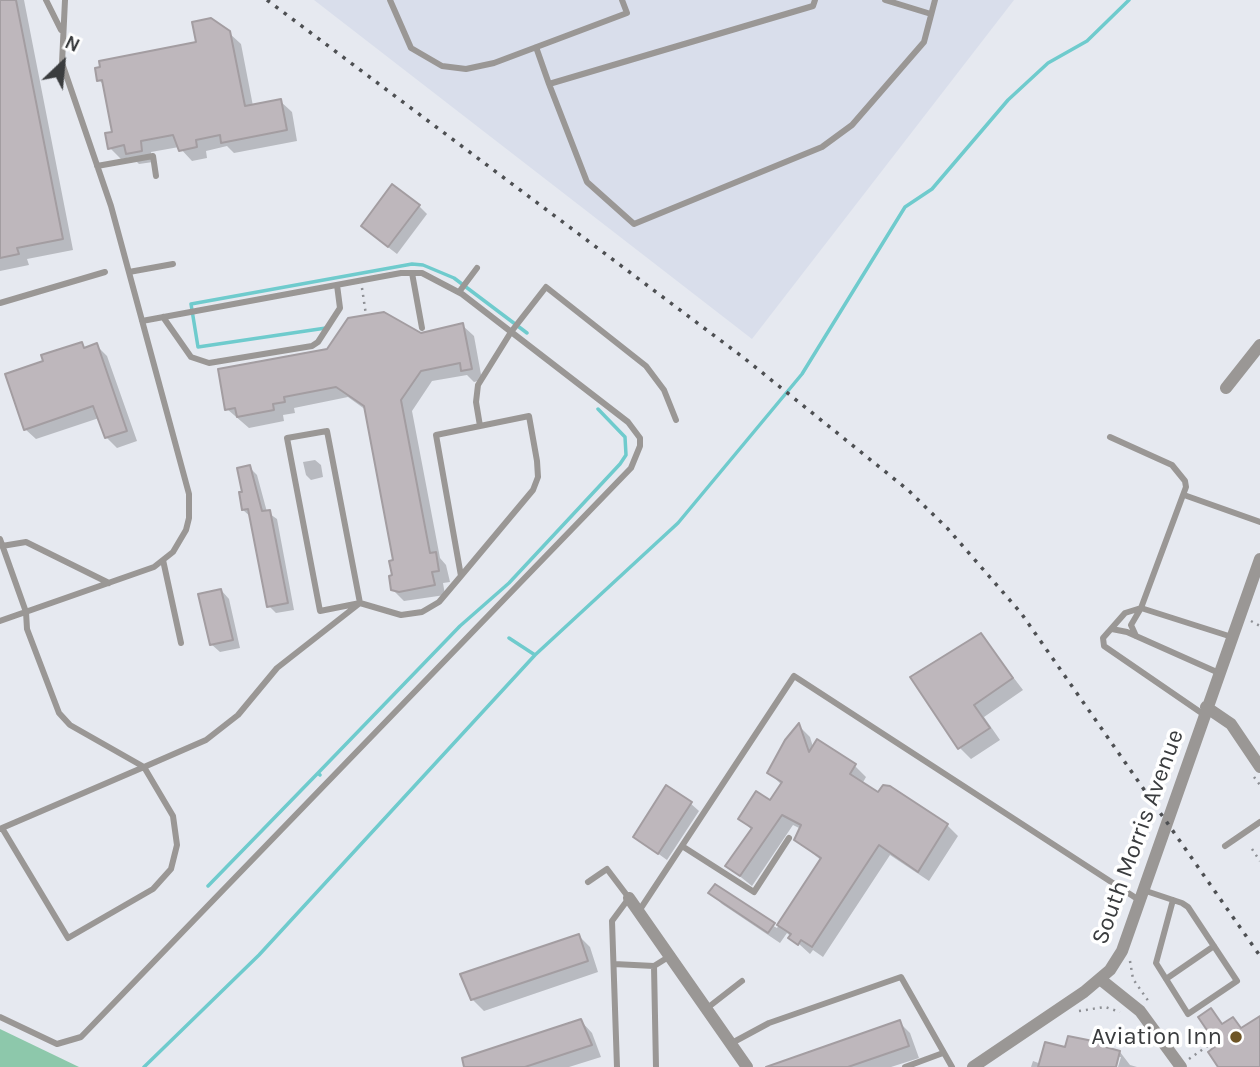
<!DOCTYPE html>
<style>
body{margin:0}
#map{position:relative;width:1260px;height:1067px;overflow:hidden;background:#e6e9f0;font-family:Karla,sans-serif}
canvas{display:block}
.north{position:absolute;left:28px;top:28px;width:70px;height:70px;-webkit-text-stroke:5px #fff;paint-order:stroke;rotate:26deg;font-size:19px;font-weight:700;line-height:28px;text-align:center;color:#3a3c3e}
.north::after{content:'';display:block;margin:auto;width:24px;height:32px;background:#3a3c3e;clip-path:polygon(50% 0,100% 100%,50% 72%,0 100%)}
</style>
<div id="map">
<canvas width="1260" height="1067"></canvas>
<div class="north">N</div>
</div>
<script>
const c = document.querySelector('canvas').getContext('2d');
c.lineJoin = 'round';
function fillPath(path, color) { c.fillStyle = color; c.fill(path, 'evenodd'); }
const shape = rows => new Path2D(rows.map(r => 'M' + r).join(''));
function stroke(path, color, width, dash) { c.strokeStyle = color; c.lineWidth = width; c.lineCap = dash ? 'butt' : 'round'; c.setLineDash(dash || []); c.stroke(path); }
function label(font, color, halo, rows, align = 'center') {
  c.font = font + ' Karla,sans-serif'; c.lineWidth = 7; c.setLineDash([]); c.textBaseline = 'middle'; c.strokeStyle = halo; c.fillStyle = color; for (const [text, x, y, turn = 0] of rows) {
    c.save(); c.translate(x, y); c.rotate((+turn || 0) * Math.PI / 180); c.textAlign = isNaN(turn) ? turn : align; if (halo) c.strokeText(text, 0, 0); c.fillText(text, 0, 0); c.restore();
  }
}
const built = shape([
 [314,0,1014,0,752,339]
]);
const green = shape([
 [0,1029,79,1067,0,1067]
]);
const shadow = shape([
 [0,0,24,0,73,250,27,259,29,265,0,271],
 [229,33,241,44,253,106,280,101,292,112,297,141,234,153,227,146,206,151,207,158,192,161,179,147,151,152,153,162,139,164,132,157,121,159,110,148,114,134,105,86,99,80],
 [419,206,427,214,397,254,371,234],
 [462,325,474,336,482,380,474,382,467,375,432,381,412,411,440,558,446,565,450,582,443,583,445,595,404,601,393,590,391,562,395,561,366,410,348,397,294,408,295,413,283,415,284,421,249,428,227,409,420,335],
 [81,344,86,349,96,345,107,356,137,441,117,448,106,437,99,418,36,439,25,429,45,362],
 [315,460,321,465,323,477,311,480,306,475,303,462],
 [249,467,257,475,267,512,277,519,294,610,276,613,269,606,252,518,243,510,239,469],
 [221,590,229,599,240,648,220,652,211,644],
 [981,635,1023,690,984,717,1000,740,971,759,960,748,913,678],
 [799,726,810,737,813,747,818,741,855,766,866,777,862,784,878,794,890,788,947,825,958,836,929,881,890,855,823,957,813,950,810,954,787,933,780,943,722,904,711,893,777,928,822,861,796,840,801,829,793,825,752,886,727,866,752,830,740,819,770,802,782,785,769,773],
 [690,803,699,811,667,860,635,837],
 [579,936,590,947,598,972,484,1011,473,1000,463,975],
 [581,1021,592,1033,601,1057,569,1067,466,1067],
 [899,1022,910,1033,919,1058,891,1067,787,1067],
 [1102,1044,1120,1052,1130,1065,1137,1067,1118,1067,1121,1057,1117,1057,1114,1067,1031,1067,1033,1061,1041,1064,1066,1049]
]);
const stream = shape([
 [326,328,198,347,191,304,412,264,423,265,454,278,527,333],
 [509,638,535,655],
 [318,773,460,626,509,583,620,464,626,455,625,437,598,409],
 [208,886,318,773,320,775],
 [144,1067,259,955,535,655,678,523,802,374,905,207,932,189,1008,100,1048,63,1087,41,1129,0]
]);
const building = shape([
 [0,0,16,0,63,239,17,248,19,254,0,258,0,0],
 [211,18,230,31,245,106,281,99,287,130,221,143,220,135,196,140,197,147,179,151,173,135,141,141,142,151,126,154,124,145,108,149,105,133,112,132,102,80,97,81,95,68,100,67,99,61,196,42,192,22,211,18],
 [392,184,420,205,388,247,361,226,392,184],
 [384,312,421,333,463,323,472,369,461,371,460,363,421,371,401,400,430,553,436,552,439,571,432,572,435,585,399,592,391,590,389,576,392,575,389,561,393,560,364,406,336,387,284,397,285,402,273,404,274,410,237,417,235,408,225,410,218,369,327,349,348,318,384,312],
 [82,342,84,348,97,343,127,431,105,438,93,406,24,430,5,374,43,361,41,355,82,342],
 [250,465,262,511,270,510,288,603,267,607,248,509,242,510,239,492,242,492,237,468,250,465],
 [221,589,233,640,210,645,198,594,221,589],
 [981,633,1013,678,974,705,990,728,958,749,910,677,981,633],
 [799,723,809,752,817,739,856,764,850,774,878,792,883,785,890,786,948,824,918,872,879,845,812,947,801,940,798,945,788,938,791,934,777,925,821,858,794,840,801,825,782,815,740,876,725,866,752,828,738,819,756,791,770,800,782,782,767,773,785,740,799,723],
 [666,785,692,802,658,854,633,837,666,785],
 [715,884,775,923,768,933,708,893,715,884],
 [579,934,588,961,471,1000,460,974,579,934],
 [1211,1008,1222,1024,1233,1017,1241,1028,1260,1016,1260,1067,1218,1067,1208,1052,1217,1045,1198,1017,1211,1008],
 [581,1019,592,1045,525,1067,464,1067,462,1058,581,1019],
 [900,1020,909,1046,848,1067,766,1067,900,1020],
 [1068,1036,1103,1043,1102,1046,1120,1051,1116,1067,1038,1067,1045,1042,1065,1047,1068,1036]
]);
const path = shape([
 [362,288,366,315],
 [1251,621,1260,626],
 [1254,777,1260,785],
 [1252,849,1260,861],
 [1130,961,1133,979,1149,1002],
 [1079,1011,1105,1007,1120,1012],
 [1189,1059,1213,1042]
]);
const lane = shape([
 [46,0,61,30],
 [390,0,411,48,442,66,466,69,494,63,627,13,622,0],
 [885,0,931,14],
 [536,47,549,84,813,6,815,0],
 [549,84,587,182,634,224,822,147,852,125,924,42,935,0],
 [97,166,153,156,156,176],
 [129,272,173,264],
 [412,273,422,328],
 [459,292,477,268],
 [0,303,105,272],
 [163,317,191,357,209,363,312,346,318,342,340,308,337,285],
 [480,426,476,402,478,385,511,332,546,287,646,366,664,390,676,420],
 [327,431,360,603,320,611,287,438,327,431],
 [1110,437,1172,465,1185,481,1186,487,1141,608,1125,613,1103,638,1104,646,1203,714],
 [1184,495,1260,522],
 [0,539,26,612,27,629,59,713,70,725,144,767,206,740,238,715,277,668,360,603,401,615,422,612,439,602,461,576,533,490,538,477,537,461,529,416,436,435,461,576],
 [2,546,26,542,109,583],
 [163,560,181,643],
 [0,621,154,567,173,552,186,530,189,518,189,494,111,206,62,63,65,0],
 [1112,629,1127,632,1219,673],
 [1136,636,1131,625,1141,608,1232,637],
 [0,829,2,828,144,767,173,816,177,845,171,869,153,889,68,938,2,828],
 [682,846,754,892,789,838],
 [1225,846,1260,822],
 [588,882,607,869,629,898,612,921,617,1067],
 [1143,890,1182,903,1188,907,1237,981,1188,1014,1156,963,1173,900],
 [639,911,794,676,1139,900],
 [614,964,654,966,670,956],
 [654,966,656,1067],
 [1166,979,1214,946],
 [706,1009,742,981],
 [0,1017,57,1044,81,1037,631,468,640,446,640,438,628,422,462,294,422,273,401,273,142,321],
 [730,1044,769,1023,901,977,952,1067],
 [905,1067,943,1053]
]);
const street = shape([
 [1226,388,1260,345],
 [1206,707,1231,724,1260,767],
 [629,898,747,1067],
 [1100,979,1140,1011,1181,1067],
 [973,1067,1084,992,1110,970,1122,951,1260,559]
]);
const rail = shape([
 [267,0,744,358,908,490,948,529,1021,613,1260,956]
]);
const markers = [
 [1236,1037,7,"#6e5526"]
];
const streetNames = [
 ["South Morris Avenue",1138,837,-70]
];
const poiNames = [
 ["Aviation Inn",1222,1037]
];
fillPath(built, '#d9deeb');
fillPath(green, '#8dc8ab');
fillPath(shadow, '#0003');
stroke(stream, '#6fcbcd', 3.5);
fillPath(building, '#beb7bc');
stroke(building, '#a39da1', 2);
stroke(path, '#8e9095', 2.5, [2, 5]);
stroke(lane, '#9a9795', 6);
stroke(street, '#9a9795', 12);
stroke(rail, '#4d4f52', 3.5, [3.5, 7]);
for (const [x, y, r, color] of markers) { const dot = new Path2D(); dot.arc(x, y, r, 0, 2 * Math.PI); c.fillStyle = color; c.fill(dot); stroke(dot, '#fff', 2.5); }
label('24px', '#3a3c3e', '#fff', streetNames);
label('24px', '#3a3c3e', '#fff', poiNames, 'right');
</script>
